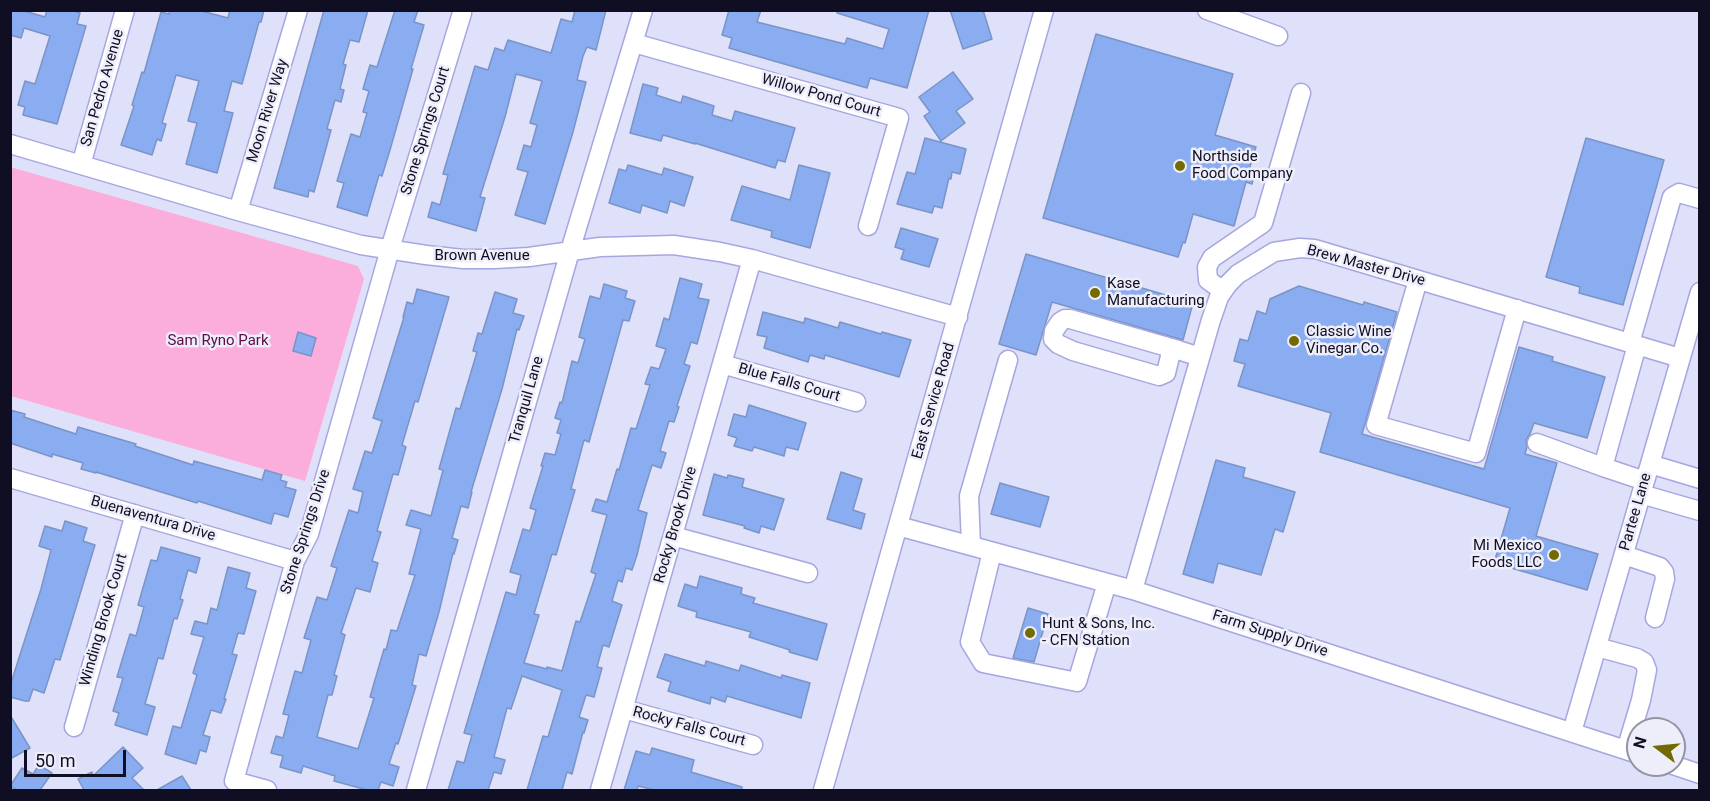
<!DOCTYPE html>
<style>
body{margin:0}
#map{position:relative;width:1710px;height:801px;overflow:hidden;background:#dfe0f9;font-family:Roboto,sans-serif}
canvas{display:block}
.frame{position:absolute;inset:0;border:12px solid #0f0e22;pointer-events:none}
.north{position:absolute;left:1626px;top:717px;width:60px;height:60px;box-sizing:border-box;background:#eeeefb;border:2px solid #9594a4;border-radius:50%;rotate:286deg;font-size:16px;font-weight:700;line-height:24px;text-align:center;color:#0f0e22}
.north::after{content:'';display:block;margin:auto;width:21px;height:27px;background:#736a02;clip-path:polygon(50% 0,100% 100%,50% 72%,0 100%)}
.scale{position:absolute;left:24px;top:750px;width:102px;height:27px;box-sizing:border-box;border:3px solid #0f0e22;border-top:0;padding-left:8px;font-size:18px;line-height:21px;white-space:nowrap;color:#0f0e22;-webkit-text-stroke:4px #eeeefb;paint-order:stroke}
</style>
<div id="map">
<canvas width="1710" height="801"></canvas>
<div class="frame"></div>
<div class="north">N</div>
<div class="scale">50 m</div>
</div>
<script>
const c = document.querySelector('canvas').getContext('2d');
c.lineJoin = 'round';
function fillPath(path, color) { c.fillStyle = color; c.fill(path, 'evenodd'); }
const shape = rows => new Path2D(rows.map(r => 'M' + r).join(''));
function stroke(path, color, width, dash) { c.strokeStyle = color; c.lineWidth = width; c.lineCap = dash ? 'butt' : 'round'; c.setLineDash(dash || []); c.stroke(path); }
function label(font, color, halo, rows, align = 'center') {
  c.font = font + ' Roboto,sans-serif'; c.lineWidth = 5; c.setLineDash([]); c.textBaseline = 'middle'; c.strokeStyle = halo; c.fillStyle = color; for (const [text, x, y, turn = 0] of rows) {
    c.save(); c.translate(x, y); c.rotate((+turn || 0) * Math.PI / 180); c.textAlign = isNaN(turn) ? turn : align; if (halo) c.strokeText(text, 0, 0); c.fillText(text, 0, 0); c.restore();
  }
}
const green = shape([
 [10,167,358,266,364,279,305,481,11,396]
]);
const building = shape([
 [10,10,21,10,45,17,47,10,71,10,80,13,77,24,86,26,57,124,23,115,25,107,18,105,25,81,35,84,50,36,24,28,21,38,10,35,10,10],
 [170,10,198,10,228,18,230,10,264,10,261,22,259,22,242,84,232,81,224,111,233,113,217,173,186,164,197,123,188,121,199,81,176,75,162,123,166,124,161,141,157,139,152,155,121,145,134,106,132,105,142,72,144,73,161,12,169,14,170,10],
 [324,10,368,10,359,42,350,40,343,64,346,65,340,89,344,90,341,102,335,100,327,129,331,130,314,192,309,190,308,197,274,188,324,10],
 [395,10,418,10,414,22,424,25,411,69,413,69,390,150,382,176,379,175,367,216,337,207,344,183,337,181,351,134,360,137,367,113,363,112,369,91,363,89,370,65,377,67,395,10],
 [575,10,606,10,596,50,587,47,583,56,577,80,586,82,573,132,545,224,515,215,528,172,517,169,524,145,531,147,537,125,530,123,542,81,516,74,505,117,480,197,485,198,476,231,428,217,432,202,440,205,448,175,443,174,475,66,488,70,495,48,504,51,508,40,551,53,561,19,572,22,575,10],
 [729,10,761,10,757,22,845,44,847,38,883,49,889,29,837,13,837,10,929,10,907,88,870,78,867,88,729,48,732,38,722,35,729,10],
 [950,10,983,10,992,39,963,49,950,10],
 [1096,34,1233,74,1215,135,1256,147,1249,170,1255,172,1252,184,1246,182,1234,226,1193,214,1185,243,1183,242,1178,257,1043,218,1096,34],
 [953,72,973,99,956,111,965,123,941,141,924,116,930,112,919,97,953,72],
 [643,84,658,88,656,95,681,103,683,96,714,106,712,115,732,121,735,111,795,128,785,162,778,160,775,168,695,143,695,144,663,135,661,141,630,133,643,84],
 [925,138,966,149,960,174,952,172,951,179,949,178,942,208,934,206,932,213,897,204,907,172,915,174,925,138],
 [1586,138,1664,160,1623,305,1579,293,1580,287,1546,277,1586,138],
 [628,165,662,175,664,168,693,177,684,206,670,201,667,213,642,205,640,213,609,203,619,169,626,171,628,165],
 [799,165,830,173,810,248,771,237,772,231,731,220,742,186,790,200,799,165],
 [901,228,938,239,929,267,901,259,904,250,895,247,901,228],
 [1026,254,1193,303,1183,340,1052,302,1036,355,999,344,1026,254],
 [680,278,702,284,698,298,709,300,697,344,691,342,684,364,690,366,677,406,679,407,674,422,669,421,660,451,666,453,661,468,652,465,638,510,647,513,637,555,632,570,626,568,622,582,618,580,612,601,622,605,609,647,603,645,597,667,602,668,594,697,586,695,579,717,588,720,584,733,583,732,572,774,567,772,562,790,527,790,543,736,548,737,562,690,522,676,511,709,507,708,494,757,505,760,501,774,494,772,488,790,448,790,457,761,464,763,472,735,464,733,506,592,516,595,521,575,510,572,523,529,530,531,536,510,530,508,543,466,541,466,545,453,555,455,561,434,557,433,561,420,555,418,560,402,562,403,572,361,578,363,585,339,579,337,590,296,600,299,604,284,627,291,625,298,635,301,629,321,623,320,589,442,584,440,571,489,575,490,556,555,552,554,534,614,539,615,524,663,547,669,547,667,562,671,576,621,580,622,596,574,591,572,607,515,592,511,596,499,607,502,617,469,619,470,631,428,636,429,650,385,645,384,651,367,659,369,666,349,656,346,664,318,669,320,680,278],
 [1299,286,1363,305,1364,302,1397,312,1362,434,1484,469,1519,347,1553,357,1552,361,1605,377,1587,438,1534,423,1530,434,1526,440,1527,447,1525,454,1557,463,1536,536,1598,554,1587,590,1494,563,1510,508,1320,452,1331,413,1238,386,1245,364,1234,361,1240,339,1248,341,1257,311,1266,314,1270,299,1299,286],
 [417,289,449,297,418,402,415,401,402,445,406,447,398,475,393,474,377,531,381,532,372,561,378,563,370,592,356,588,341,633,345,635,334,675,337,676,332,695,328,695,317,737,358,749,374,698,370,697,384,649,386,650,391,630,397,631,415,575,409,574,421,529,406,525,411,510,431,516,443,470,439,469,456,408,460,409,477,352,473,351,478,333,482,334,495,292,517,299,513,313,524,316,519,330,517,329,502,389,471,492,472,492,468,508,461,506,452,538,458,540,454,554,453,553,439,612,426,656,419,654,412,685,416,686,398,744,396,743,389,764,399,767,393,786,381,782,378,790,367,790,334,781,335,776,303,766,301,773,280,767,283,756,271,753,276,736,283,738,289,715,283,714,295,671,302,673,311,640,304,638,317,597,327,600,337,568,331,566,349,510,358,513,363,492,353,489,365,451,372,453,382,421,373,418,404,317,403,317,407,302,413,304,417,289],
 [763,312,804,323,805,318,838,328,840,322,881,334,882,332,911,340,899,377,825,355,824,359,810,355,808,362,764,348,767,337,757,335,763,312],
 [298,332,316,338,311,356,293,351,298,332],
 [749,405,806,423,798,450,786,447,784,456,754,447,752,451,734,446,737,438,728,435,734,414,746,417,749,405],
 [10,410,25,414,24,417,76,434,78,427,136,444,135,446,193,465,194,461,262,480,265,470,282,475,280,480,287,482,285,487,296,490,288,517,274,513,271,524,198,501,197,503,96,472,96,473,81,469,83,463,52,454,52,457,10,443,10,410],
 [1216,460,1245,468,1243,477,1295,492,1283,532,1275,529,1261,575,1218,563,1213,583,1183,574,1216,460],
 [841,472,862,479,853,510,865,514,861,529,827,519,841,472],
 [714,474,727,478,728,475,744,479,742,487,784,499,774,530,761,526,759,533,744,528,745,526,703,515,714,474],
 [1000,483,1049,497,1040,527,991,514,1000,483],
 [65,521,87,528,83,541,95,545,60,660,55,659,44,693,33,689,29,701,25,701,10,697,10,686,41,589,51,550,39,546,45,526,62,531,65,521],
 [161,547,200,558,196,573,188,570,180,599,183,600,177,619,174,618,163,659,158,658,145,704,155,707,147,735,115,725,119,713,113,711,123,678,117,677,130,634,136,636,144,607,138,605,151,560,157,561,161,547],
 [228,567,250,573,246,588,256,591,244,634,238,633,232,654,237,655,224,699,226,699,221,713,211,710,203,735,210,737,206,752,200,750,196,764,165,754,173,726,181,728,197,675,193,673,204,637,191,634,195,621,207,624,211,608,217,610,228,567],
 [700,576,742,588,741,594,755,598,753,603,827,624,817,660,789,652,790,650,749,637,751,632,696,617,697,612,678,606,685,584,697,588,700,576],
 [1028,608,1048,614,1034,662,1013,658,1028,608],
 [665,654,705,666,706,661,739,671,741,665,781,678,782,675,810,683,801,718,727,696,725,702,711,697,710,704,668,691,671,682,657,677,665,654],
 [10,715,30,748,10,759,10,715],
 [123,747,143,768,132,778,144,790,84,790,78,779,92,772,93,776,123,747],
 [652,748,694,760,691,772,742,787,742,790,654,790,638,786,637,790,624,790,636,751,650,755,652,748],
 [39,765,52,773,40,790,17,790,10,786,22,768,33,774,39,765],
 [182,776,191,790,157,790,182,776]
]);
const minor = shape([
 [1207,10,1278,36],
 [634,43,899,118,868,226],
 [10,144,238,211,361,245,426,255,463,259,495,259,529,257,600,247,674,245,720,252,752,259,958,317],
 [81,165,125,10],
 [238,211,298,10],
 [1418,280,1376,425,1476,453,1517,309],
 [1223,291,1208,280,1207,267,1212,258,1263,223,1301,93],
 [1630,343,1672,197,1679,193,1700,199],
 [1637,345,1603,467,1645,481],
 [1172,348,1166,373,1159,376,1073,351,1058,344,1053,339,1054,331,1060,322,1065,319,1070,319,1178,350,1200,357],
 [722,364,856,402],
 [1537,443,1603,467],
 [1650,464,1700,479],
 [10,478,295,561],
 [1641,494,1700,511],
 [898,526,1133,590,1638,754],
 [673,536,808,573],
 [971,545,969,496,1008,360],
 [992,552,970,642,983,663,1077,682,1107,583],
 [1624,555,1660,567,1664,572,1665,579,1655,618],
 [1133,590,1211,320,1219,297,1228,284,1238,274,1274,252,1300,248,1315,249,1680,358],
 [1597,647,1637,658,1644,662,1647,670,1641,700,1626,750],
 [624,709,753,745],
 [74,727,135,514],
 [1572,732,1700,292],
 [1673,765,1700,774],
 [267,790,234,781,295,561,309,534,390,249,462,13],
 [416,790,570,251,643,10],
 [600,790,752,259],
 [823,790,1044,10]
]);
const markers = [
 [1180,166,6,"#736a02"],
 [1095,293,6,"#736a02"],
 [1294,341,6,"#736a02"],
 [1554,555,6,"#736a02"],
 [1030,633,6,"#736a02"]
];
const streetNames = [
 ["San Pedro Avenue",103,88,-74],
 ["Willow Pond Court",821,96,16],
 ["Moon River Way",268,111,-73],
 ["Stone Springs Court",426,131,-73],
 ["Brown Avenue",482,256],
 ["Brew Master Drive",1366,266,15],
 ["Blue Falls Court",789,383,16],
 ["Tranquil Lane",527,400,-74],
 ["East Service Road",934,401,-74],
 ["Partee Lane",1636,512,-74],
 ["Buenaventura Drive",153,519,16],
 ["Rocky Brook Drive",676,525,-74],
 ["Stone Springs Drive",306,532,-72],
 ["Winding Brook Court",104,620,-74],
 ["Farm Supply Drive",1270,634,18],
 ["Rocky Falls Court",689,727,15]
];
const poiNames = [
 ["Northside",1192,157],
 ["Food Company",1192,174],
 ["Kase",1107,284],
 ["Manufacturing",1107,301],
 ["Classic Wine",1306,332],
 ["Vinegar Co.",1306,349],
 ["Mi Mexico",1542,546,"right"],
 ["Foods LLC",1542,563,"right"],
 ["Hunt & Sons, Inc.",1042,624],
 ["- CFN Station",1042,641]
];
const parkNames = [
 ["Sam Ryno Park",218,341]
];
fillPath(green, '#fbaddb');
fillPath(building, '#8aacf0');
stroke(building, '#7a94c7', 1.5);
stroke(minor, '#a6a6e0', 21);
stroke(minor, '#fff', 18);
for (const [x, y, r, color] of markers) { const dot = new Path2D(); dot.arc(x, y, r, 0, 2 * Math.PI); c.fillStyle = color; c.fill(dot); stroke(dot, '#eeeefb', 2); }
label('15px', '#0f0e22', '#eeeefb', streetNames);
label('15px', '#0f0e22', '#eeeefb', poiNames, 'left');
label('15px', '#600b47', '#eeeefb', parkNames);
</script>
